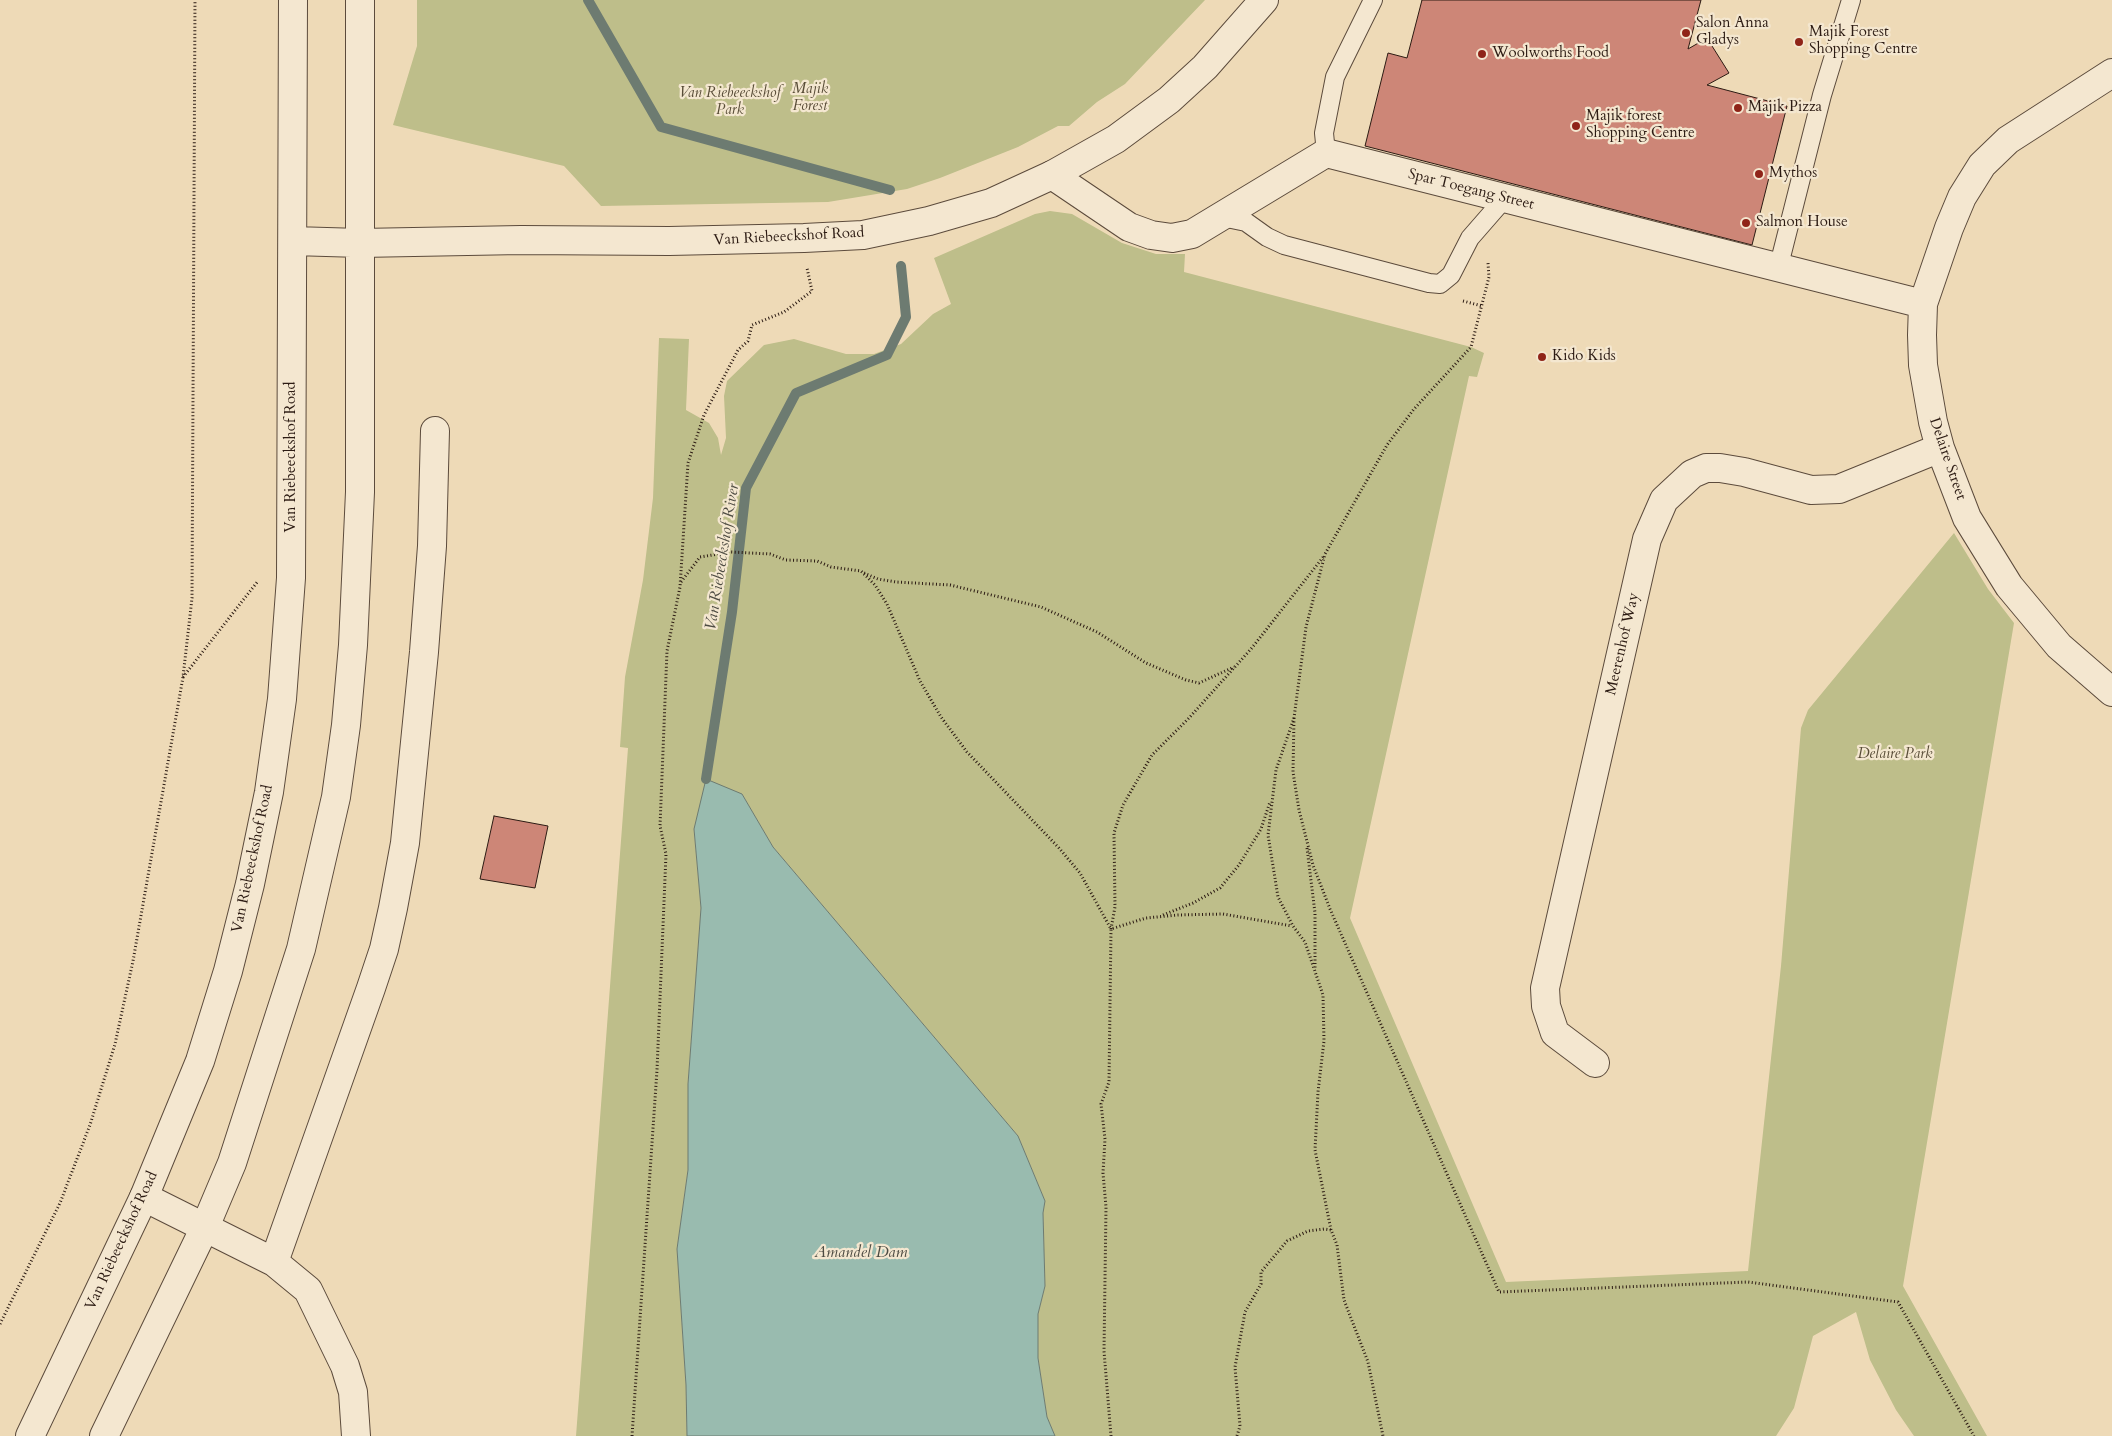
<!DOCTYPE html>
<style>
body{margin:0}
canvas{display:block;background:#eedab7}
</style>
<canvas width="2112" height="1436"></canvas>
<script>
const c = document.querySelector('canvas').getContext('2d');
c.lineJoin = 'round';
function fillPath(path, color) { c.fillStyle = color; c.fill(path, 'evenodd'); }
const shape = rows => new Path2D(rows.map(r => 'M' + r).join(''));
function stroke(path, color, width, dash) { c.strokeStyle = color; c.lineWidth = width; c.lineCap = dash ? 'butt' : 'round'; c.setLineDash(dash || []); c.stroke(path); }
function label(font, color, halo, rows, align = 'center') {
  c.font = font + ' Cardo,serif'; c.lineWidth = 4.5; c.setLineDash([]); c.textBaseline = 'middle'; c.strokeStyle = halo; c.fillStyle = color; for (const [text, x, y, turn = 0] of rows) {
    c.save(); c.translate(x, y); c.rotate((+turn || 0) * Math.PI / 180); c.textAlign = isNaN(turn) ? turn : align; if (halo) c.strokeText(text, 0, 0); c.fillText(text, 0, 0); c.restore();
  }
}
const green = shape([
 [417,0,1205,0,1125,84,1097,102,1069,126,1058,126,1018,147,940,178,907,189,828,202,601,206,564,166,393,125,417,46],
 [1050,211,1072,214,1122,243,1156,254,1185,254,1184,272,1471,347,1484,353,1477,377,1469,376,1350,918,1506,1282,1748,1271,1781,966,1801,728,1808,710,1954,533,1988,589,2014,623,1903,1286,1987,1436,1914,1436,1896,1410,1870,1360,1856,1312,1813,1336,1794,1408,1776,1436,1055,1436,1047,1417,1038,1358,1038,1314,1045,1286,1043,1213,1045,1201,1018,1136,773,847,742,794,694,829,701,908,688,1084,688,1170,677,1249,686,1385,687,1436,576,1436,628,748,620,747,625,677,643,580,653,498,659,338,689,339,686,410,709,423,718,438,721,455,726,438,724,396,727,381,764,345,794,339,846,354,874,354,901,344,933,314,951,304,934,258,1035,214]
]);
const water = shape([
 [706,779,742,794,773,847,1018,1136,1045,1201,1043,1213,1045,1286,1038,1314,1038,1358,1047,1417,1055,1436,687,1436,686,1385,677,1249,688,1170,688,1084,701,908,694,829,706,779]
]);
const stream = shape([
 [588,0,661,127,890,190],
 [706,779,732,612,746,488,796,393,887,355,906,317,901,266]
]);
const building = shape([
 [1422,0,1701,0,1688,49,1707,38,1729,73,1707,85,1787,106,1752,245,1365,146,1388,53,1407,58,1422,0],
 [494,816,548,826,535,888,480,879,494,816]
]);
const path = shape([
 [1463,301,1482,306],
 [864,573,878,579,896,582,950,585,1041,607,1097,632,1146,663,1186,680,1199,683,1234,667],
 [681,582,700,557,731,552,770,554,786,560,817,561,831,567,861,571,875,585,887,604,920,681,941,717,967,752,1059,848,1080,873,1111,929],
 [183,677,258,581],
 [1294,718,1293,772,1299,810,1313,865,1330,909,1499,1292,1748,1282,1898,1302,1974,1436],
 [1307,848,1315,913,1315,969],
 [1163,915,1193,903,1220,888,1239,865,1261,829,1270,802],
 [1111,929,1115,907,1114,833,1123,805,1152,755,1189,718,1251,649,1324,556],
 [1331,1230,1315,1150,1318,1092,1324,1041,1323,995,1305,942,1293,926,1278,897,1268,835,1276,770,1294,718,1306,627,1325,554,1387,445,1414,409,1471,347,1489,277,1488,263],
 [0,1324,60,1203,90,1125,115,1044,133,961,183,677,192,598,195,0],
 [632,1436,657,1070,666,854,660,826,667,651,680,587,688,463,704,415,738,350,748,341,752,325,784,312,812,291,807,268],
 [1111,1436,1104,1351,1106,1207,1103,1173,1105,1139,1101,1104,1109,1082,1111,929,1146,918,1178,915,1223,914,1292,926],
 [1237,1436,1240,1426,1235,1367,1245,1312,1261,1284,1261,1272,1287,1241,1308,1231,1324,1229,1331,1230,1337,1245,1344,1300,1368,1362,1383,1436]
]);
const service = shape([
 [1326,153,1324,133,1335,77,1373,0],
 [1222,217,1246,222,1267,237,1284,245,1429,283,1440,284,1451,275,1470,238,1504,199],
 [1778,269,1822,95,1851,0]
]);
const minor = shape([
 [2112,73,2008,140,1982,165,1962,197,1949,228,1923,304,1922,335,1923,365,1933,422,1940,448,1967,518,2009,586,2059,646,2112,692],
 [1052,175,1129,227,1151,235,1172,238,1192,234,1326,153,1923,304],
 [1595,1063,1555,1033,1546,1006,1545,988,1647,539,1664,500,1692,474,1706,468,1720,468,1744,472,1811,490,1839,489,1940,448],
 [144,1197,274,1262,308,1290,345,1366,353,1392,356,1436],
 [274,1262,371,988,384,949,393,908,405,843,424,652,432,546,435,431]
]);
const tertiary = shape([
 [293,241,360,243,521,240,669,241,804,238,863,235,929,221,991,203,1052,175,1116,139,1169,100,1205,67,1264,0],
 [30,1436,144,1197,200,1061,228,971,250,884,269,792,282,699,291,578,293,0],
 [104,1436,205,1227,232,1163,301,949,336,797,346,725,353,645,360,492,360,0]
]);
const markers = [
 [1686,33,5,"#8f2418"],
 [1799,42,5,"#8f2418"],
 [1482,54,5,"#8f2418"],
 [1738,108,5,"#8f2418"],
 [1576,126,5,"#8f2418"],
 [1759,174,5,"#8f2418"],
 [1746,223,5,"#8f2418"],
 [1542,357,5,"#8f2418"]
];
const poiNames = [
 ["Salon Anna",1696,24],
 ["Gladys",1696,41],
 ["Majik Forest",1809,33],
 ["Shopping Centre",1809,50],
 ["Woolworths Food",1492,54],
 ["Majik Pizza",1748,108],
 ["Majik forest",1586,117],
 ["Shopping Centre",1586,134],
 ["Mythos",1769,174],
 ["Salmon House",1756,223],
 ["Kido Kids",1552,357]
];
const parkNames = [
 ["Majik",810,90],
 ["Forest",810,107],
 ["Van Riebeeckshof",730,94],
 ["Park",730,111],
 ["Delaire Park",1895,755]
];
const streetNames = [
 ["Spar Toegang Street",1471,190,14],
 ["Van Riebeeckshof Road",789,237,-3],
 ["Van Riebeeckshof Road",292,457,-90],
 ["Delaire Street",1947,459,71],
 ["Meerenhof Way",1623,644,-77],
 ["Van Riebeeckshof Road",253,859,-78],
 ["Van Riebeeckshof Road",122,1241,-65]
];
const waterNames = [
 ["Van Riebeeckshof River",723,557,-81],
 ["Amandel Dam",861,1253]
];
fillPath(green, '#bebe8a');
fillPath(water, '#99bbaf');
stroke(water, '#6d7b71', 1);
stroke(stream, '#6d7b71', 10);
fillPath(building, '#cd8677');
stroke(building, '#2c1b13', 1);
stroke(service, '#5c4b3c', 20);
stroke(minor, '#5c4b3c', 30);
stroke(tertiary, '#5c4b3c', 30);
stroke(path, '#2c1b13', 3, [1, 2.5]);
stroke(service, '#f4e7d0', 18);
stroke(minor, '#f4e7d0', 28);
stroke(tertiary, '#f4e7d0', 28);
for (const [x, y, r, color] of markers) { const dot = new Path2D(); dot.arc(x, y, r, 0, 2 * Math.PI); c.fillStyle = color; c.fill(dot); stroke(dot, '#f4e7d0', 2); }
label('15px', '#2c1b13', '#f4e7d0', poiNames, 'left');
label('italic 15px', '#584c37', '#f4e7d0', parkNames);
label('15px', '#2c1b13', '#f4e7d0', streetNames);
label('italic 16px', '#4d4b42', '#f4e7d0', waterNames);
</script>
